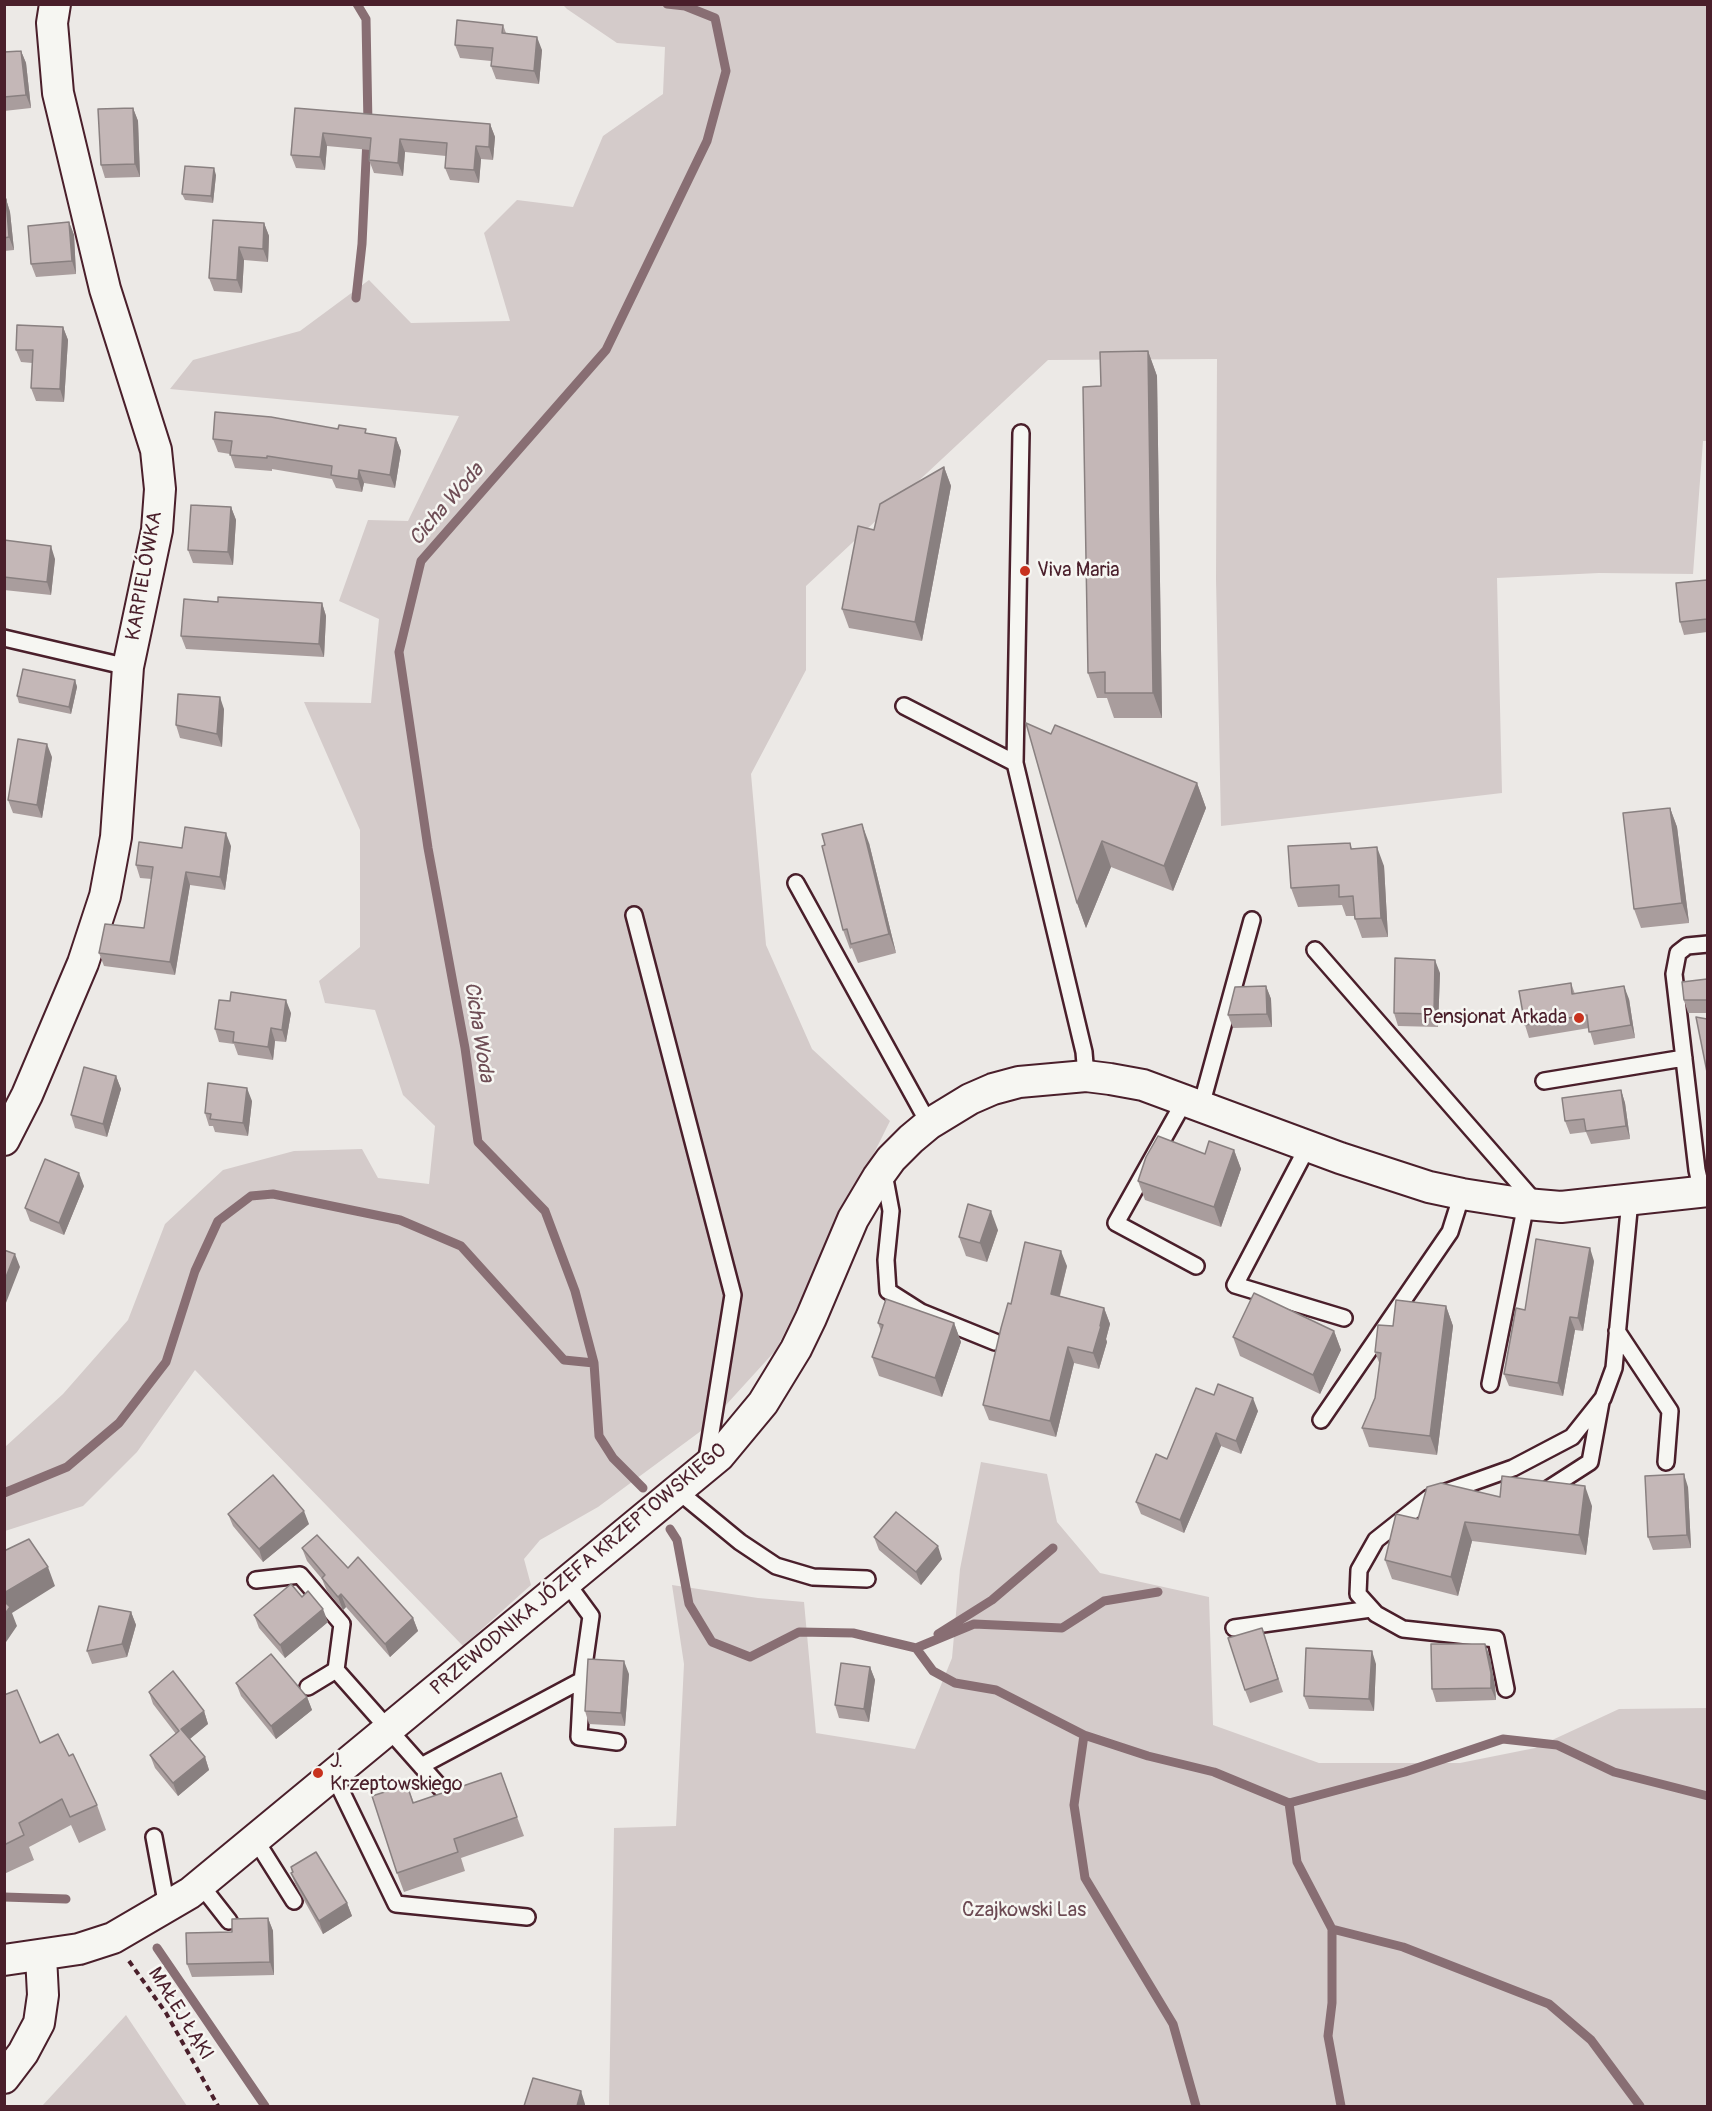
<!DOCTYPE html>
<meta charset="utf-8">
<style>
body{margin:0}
#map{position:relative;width:1712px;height:2111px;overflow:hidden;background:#ece9e6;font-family:Pangolin,sans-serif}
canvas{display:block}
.frame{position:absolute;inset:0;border:6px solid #4a1f2b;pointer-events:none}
</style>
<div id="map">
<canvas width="1712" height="2111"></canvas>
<div class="frame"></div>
</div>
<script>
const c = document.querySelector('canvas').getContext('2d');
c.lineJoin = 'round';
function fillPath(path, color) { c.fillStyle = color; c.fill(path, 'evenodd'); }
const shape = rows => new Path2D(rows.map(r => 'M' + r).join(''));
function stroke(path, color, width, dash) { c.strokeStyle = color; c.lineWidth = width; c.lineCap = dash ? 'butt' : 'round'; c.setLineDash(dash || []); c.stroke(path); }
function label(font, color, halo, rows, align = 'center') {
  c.font = font + ' Pangolin,sans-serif'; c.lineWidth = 5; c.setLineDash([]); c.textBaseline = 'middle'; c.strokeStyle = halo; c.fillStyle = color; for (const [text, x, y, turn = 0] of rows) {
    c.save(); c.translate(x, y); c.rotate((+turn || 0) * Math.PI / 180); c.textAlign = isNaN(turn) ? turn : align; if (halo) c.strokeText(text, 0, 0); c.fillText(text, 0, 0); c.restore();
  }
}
const green = shape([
 [563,5,1707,5,1708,441,1703,441,1693,574,1599,573,1497,578,1502,793,1221,826,1216,579,1217,359,1048,360,806,586,806,670,751,774,766,945,812,1049,890,1121,776,1350,705,1428,598,1507,540,1540,524,1559,531,1585,463,1646,195,1370,137,1452,83,1506,5,1531,5,1447,63,1394,128,1320,165,1224,223,1170,294,1151,362,1149,378,1178,429,1184,435,1126,403,1095,375,1010,325,1003,319,981,360,947,360,830,304,702,371,703,379,619,339,601,368,520,408,521,459,416,170,389,193,360,300,331,369,280,411,323,510,321,484,233,517,200,573,207,603,136,663,94,665,47,617,43,567,9],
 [981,1462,1047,1474,1057,1522,1100,1573,1209,1597,1213,1725,1319,1763,1460,1763,1535,1748,1619,1709,1707,1708,1707,2106,609,2106,614,1828,676,1826,684,1664,672,1585,758,1598,804,1602,816,1733,915,1749,952,1658,960,1569],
 [126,2015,187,2106,42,2106]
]);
const stream = shape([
 [357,4,366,19,368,125],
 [356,298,362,244,367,139],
 [594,1363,599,1436,613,1458,643,1488],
 [4,1493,67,1467,119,1423,166,1362,195,1271,218,1221,251,1196,273,1194,400,1220,461,1246,564,1360,594,1363,575,1291,545,1211,478,1142,465,1048,428,848,399,652,421,561,606,350,707,141,726,71,715,18,685,6,667,4],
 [670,1529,677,1540,689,1604,712,1642,750,1657,799,1632,853,1633,916,1648,933,1671,955,1683,996,1690,1084,1735,1148,1756,1214,1772,1289,1803,1297,1862,1332,1929,1403,1947,1549,2004,1591,2040,1640,2106],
 [938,1634,992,1600,1053,1548],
 [916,1648,974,1624,1062,1628,1104,1601,1158,1592],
 [1084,1735,1074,1805,1085,1878,1173,2024,1196,2106],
 [1289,1803,1405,1772,1503,1739,1557,1745,1614,1772,1708,1796],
 [4,1897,66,1899],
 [1332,1929,1332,2003,1328,2036,1341,2106],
 [157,1948,265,2106]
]);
const path = shape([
 [129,1961,166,2013,218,2106]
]);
const lane = shape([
 [4,638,128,667],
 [904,706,1015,763,1084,1052,1086,1076],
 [1015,763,1021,433],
 [796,883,929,1124],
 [634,915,733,1295,706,1464],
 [1315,950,1536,1203],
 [1544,1081,1684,1058],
 [1185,1100,1116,1223,1196,1266],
 [1201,1106,1252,920],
 [1308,1146,1235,1285,1344,1318],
 [878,1177,886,1184,891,1211,886,1260,888,1291,921,1312,995,1342],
 [1702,1192,1697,1170,1674,974,1678,953,1687,946,1708,944],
 [1617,1331,1670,1411,1666,1462],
 [1490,1384,1526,1204],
 [1321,1420,1450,1232,1462,1194],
 [678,1491,740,1542,776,1566,813,1577,867,1579],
 [1545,1491,1590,1462,1601,1402],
 [256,1580,300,1575,342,1624,336,1670,308,1687],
 [566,1582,591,1616,582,1680],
 [1234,1628,1371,1609],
 [336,1670,447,1795],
 [1506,1689,1496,1639,1403,1629,1376,1614,1358,1594,1359,1570,1376,1540,1429,1498,1513,1468,1572,1437,1603,1398,1614,1368,1630,1200],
 [421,1766,582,1680,579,1737,617,1742],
 [333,1774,396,1904,527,1917],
 [154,1837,167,1907],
 [255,1839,294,1901],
 [200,1884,229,1921]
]);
const street = shape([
 [4,1140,27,1095,83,963,105,896,116,837,128,667,157,530,160,489,156,450,105,289,58,93,52,23,55,4],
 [4,1960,79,1949,113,1938,190,1893,719,1456,763,1403,796,1349,811,1318,853,1219,878,1177,891,1159,911,1139,929,1124,970,1099,993,1089,1019,1082,1086,1076,1110,1079,1143,1085,1340,1158,1429,1187,1462,1194,1526,1204,1561,1207,1708,1191],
 [4,2078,23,2053,39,2023,43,1995,41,1956]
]);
const wall = shape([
 [503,25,506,33,542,50,539,84,496,79,491,66,491,61,460,58,455,45],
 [21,51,26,63,31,108,4,111,4,52],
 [133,108,138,121,140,177,105,178,101,165],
 [295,108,490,124,495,137,493,160,481,159,479,183,450,180,445,168,446,156,405,152,403,176,374,173,369,160,370,150,327,146,325,170,296,168,291,155],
 [216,175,213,203,185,200,182,194],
 [4,199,6,199,10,212,14,250,4,251],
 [69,222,74,235,76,274,36,277,31,264],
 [264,223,269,236,268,262,244,260,242,293,214,291,209,278],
 [63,327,68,340,64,402,36,401,31,388,32,363,21,362,16,350],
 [1148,351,1157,376,1162,718,1114,718,1107,698,1097,698,1088,673,1101,386],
 [338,429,396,438,401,451,395,488,364,483,362,492,336,488,332,479,272,469,272,471,235,468,230,454,218,452,213,439],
 [944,467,951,486,922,641,849,628,842,609,874,530],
 [231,507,236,520,233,565,193,563,188,550],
 [4,540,55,559,51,595,4,590],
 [1707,580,1707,632,1684,635,1680,622],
 [218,602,322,603,326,616,324,657,186,649,181,636],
 [75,680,77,687,71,714,19,703,17,696],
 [224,709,222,747,180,738,176,725],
 [1051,734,1197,783,1206,808,1173,891,1111,867,1086,928,1077,903],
 [52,757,42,818,13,813,8,800],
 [1670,808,1677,827,1689,923,1641,928,1634,909],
 [869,843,896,953,858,963,852,948,850,949,843,930,825,845],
 [1350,843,1352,849,1384,866,1388,937,1362,938,1354,916,1346,916,1342,905,1298,907,1291,888],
 [231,846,225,890,190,885,175,975,104,966,99,953,144,928,152,879,140,878,136,865,182,848],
 [1440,973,1438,1027,1398,1026,1394,1013],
 [1707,979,1707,1013,1688,1013,1684,1000],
 [1571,983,1575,994,1629,999,1635,1038,1594,1045,1589,1028,1529,1038,1525,1025],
 [1266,986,1271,999,1272,1027,1233,1028,1228,1015],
 [291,1013,286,1042,275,1041,273,1060,238,1055,234,1044,219,1042,215,1029],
 [116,1076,121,1089,107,1137,75,1128,71,1115],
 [1621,1090,1625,1103,1630,1139,1591,1144,1586,1132,1570,1134,1565,1121],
 [252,1101,248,1136,215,1132,213,1126,209,1126,205,1113],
 [1234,1150,1241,1169,1221,1227,1145,1200,1138,1181,1205,1154],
 [84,1186,64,1235,30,1221,25,1208],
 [998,1230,987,1262,966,1256,959,1237],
 [1594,1261,1583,1331,1575,1330,1563,1396,1509,1386,1504,1374,1525,1310],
 [1067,1266,1060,1296,1104,1308,1110,1324,1106,1339,1107,1342,1099,1369,1074,1363,1056,1437,989,1420,983,1405,1011,1304],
 [1446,1306,1453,1326,1437,1455,1369,1447,1362,1428,1375,1398,1380,1365,1375,1352,1393,1326],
 [878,1323,954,1323,961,1342,942,1397,879,1376,872,1357,881,1331],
 [1334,1331,1341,1350,1320,1394,1240,1356,1233,1337],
 [1214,1395,1258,1411,1241,1454,1221,1446,1184,1533,1141,1514,1136,1502],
 [1688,1487,1691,1548,1653,1550,1648,1537],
 [1500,1497,1592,1506,1586,1555,1472,1541,1458,1596,1392,1579,1385,1560,1418,1519],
 [228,1514,309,1524,263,1562,233,1526],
 [874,1537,942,1559,921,1585,879,1550],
 [302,1548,348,1568,413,1618,418,1631,390,1657,346,1607,343,1610,327,1591,322,1579,307,1561],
 [302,1597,328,1622,285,1658,259,1628,254,1615],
 [131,1612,136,1625,127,1657,92,1664,87,1651],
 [1262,1628,1283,1692,1250,1703,1245,1690],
 [1490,1657,1495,1686,1496,1700,1436,1702,1432,1689],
 [1376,1664,1374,1711,1309,1709,1304,1696],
 [870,1667,875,1680,869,1722,839,1718,835,1705],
 [629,1674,625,1726,589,1724,585,1711],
 [236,1683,307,1697,312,1710,276,1739,241,1696],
 [149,1692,204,1711,208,1724,190,1739,205,1757,209,1770,178,1796,155,1768,150,1755,176,1734,153,1704],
 [4,1695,40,1743,69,1756,97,1805,106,1830,79,1843,71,1825,29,1847,34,1860,4,1874],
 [501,1773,524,1836,461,1858,465,1871,404,1892,397,1873,407,1785,414,1803],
 [291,1867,347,1903,352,1916,323,1934,296,1886,291,1873,292,1872],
 [268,1918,273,1931,274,1975,192,1977,187,1964,232,1932]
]);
const shadedWall = shape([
 [537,37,542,50,539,84,534,71],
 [21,51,26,63,31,108,26,95],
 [133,108,138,121,140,177,135,164],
 [490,124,495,137,493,160,489,147],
 [323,133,327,146,325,170,320,157],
 [400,139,405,152,403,176,398,163],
 [476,146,481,159,479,183,474,170],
 [214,168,216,175,213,203,211,196],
 [6,199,10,212,14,250,9,237],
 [69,222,74,235,76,274,72,261],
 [264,223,269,236,268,262,263,249],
 [239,247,244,260,242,293,237,280],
 [63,327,68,340,64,402,60,389],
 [1148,351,1157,376,1162,718,1153,693],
 [396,438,401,451,395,488,390,475],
 [944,467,951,486,922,641,915,622],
 [359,470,364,483,362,492,358,479],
 [231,507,236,520,233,565,228,552],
 [51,546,55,559,51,595,47,582],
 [322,603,326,616,324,657,319,644],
 [75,680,77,687,71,714,69,707],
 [220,697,224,709,222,747,217,734],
 [47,744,52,757,42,818,37,805],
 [1197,783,1206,808,1173,891,1164,866],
 [1670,808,1677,827,1689,923,1682,903],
 [862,824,869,843,896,953,889,934],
 [226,833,231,846,225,890,220,877],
 [1102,841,1111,867,1086,928,1077,903],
 [1377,847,1384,866,1388,937,1381,918],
 [186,872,190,885,175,975,170,962],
 [1435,960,1440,973,1438,1027,1434,1014],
 [1266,986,1271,999,1272,1027,1267,1014],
 [1624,986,1629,999,1635,1038,1631,1025],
 [286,1000,291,1013,286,1042,282,1030],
 [271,1028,275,1041,273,1060,268,1047],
 [116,1076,121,1089,107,1137,103,1124],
 [247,1088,252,1101,248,1136,243,1123],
 [1621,1090,1625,1103,1630,1139,1626,1126],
 [1234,1150,1241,1169,1221,1227,1214,1207],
 [79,1173,84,1186,64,1235,59,1223],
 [991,1211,998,1230,987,1262,980,1243],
 [1590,1248,1594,1261,1583,1331,1578,1318],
 [1061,1251,1067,1266,1056,1310,1051,1294],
 [15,1254,20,1267,4,1308,4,1282],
 [1446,1306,1453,1326,1437,1455,1430,1436],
 [1104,1308,1110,1324,1106,1339,1107,1342,1099,1369,1093,1353],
 [1570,1317,1575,1330,1563,1396,1558,1383],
 [954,1323,961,1342,942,1397,935,1378],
 [1334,1331,1341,1350,1320,1394,1313,1375],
 [1068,1347,1074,1363,1056,1437,1050,1421],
 [1253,1398,1258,1411,1241,1454,1236,1441],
 [1216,1433,1221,1446,1184,1533,1180,1520],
 [1684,1474,1688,1487,1691,1548,1687,1535],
 [1585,1486,1592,1506,1586,1555,1579,1535],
 [304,1511,309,1524,263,1562,259,1549],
 [1465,1522,1472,1541,1458,1596,1451,1577],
 [938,1546,942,1559,921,1585,916,1572],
 [48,1567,55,1586,12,1613,17,1626,4,1645,4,1593],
 [341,1594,346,1607,343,1610,338,1597],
 [323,1609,328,1622,285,1658,280,1645],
 [131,1612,136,1625,127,1657,122,1644],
 [413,1618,418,1631,390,1657,385,1644],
 [1485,1644,1490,1657,1495,1686,1496,1700,1491,1688],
 [1372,1651,1376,1664,1374,1711,1369,1699],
 [624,1661,629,1674,625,1726,621,1713],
 [870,1667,875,1680,869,1722,864,1709],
 [307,1697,312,1710,276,1739,271,1726],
 [204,1711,208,1724,186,1742,181,1729],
 [205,1757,209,1770,178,1796,173,1783],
 [347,1903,352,1916,323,1934,319,1921],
 [268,1918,273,1931,274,1975,270,1962],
 [581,2091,585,2104,585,2106,577,2106]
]);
const building = shape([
 [457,20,503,25,502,33,537,37,534,71,491,66,493,48,455,45,457,20],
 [21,51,26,95,4,97,4,52,21,51],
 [133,108,135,164,101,165,98,109,133,108],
 [295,108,490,124,489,147,476,146,474,170,445,168,447,143,400,139,398,163,369,160,371,138,323,133,320,157,291,155,295,108],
 [185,166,214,168,211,196,182,194,185,166],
 [4,199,6,199,9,237,4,238,4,199],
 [213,220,264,223,263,249,239,247,237,280,209,278,213,220],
 [69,222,72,261,31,264,28,226,69,222],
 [17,325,63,327,60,389,31,388,33,350,16,350,17,325],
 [1148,351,1153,693,1105,693,1105,672,1088,673,1083,387,1101,386,1100,352,1148,351],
 [215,412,271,417,338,429,339,425,366,429,365,433,396,438,390,475,359,470,358,479,331,475,332,466,267,456,267,458,230,455,232,441,213,439,215,412],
 [944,467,915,622,842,609,858,526,874,530,880,504,944,467],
 [191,505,231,507,228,552,188,550,191,505],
 [4,540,51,546,47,582,4,577,4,540],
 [1707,580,1707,619,1680,622,1676,583,1707,580],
 [218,597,322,603,319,644,181,636,184,599,218,602,218,597],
 [23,669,75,680,69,707,17,696,23,669],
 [178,694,220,697,217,734,176,725,178,694],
 [1026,723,1051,734,1055,725,1197,783,1164,866,1102,841,1077,903,1026,723],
 [18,739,47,744,37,805,8,800,18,739],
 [1670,808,1682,903,1634,909,1623,813,1670,808],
 [862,824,889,934,851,944,847,929,843,930,822,846,825,845,822,834,862,824],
 [185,827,226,833,220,877,186,872,170,962,99,953,105,924,144,928,153,867,136,865,139,842,182,848,185,827],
 [1350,843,1351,849,1377,847,1381,918,1355,919,1353,896,1339,897,1339,885,1291,888,1288,846,1350,843],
 [1395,958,1435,960,1434,1014,1394,1013,1395,958],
 [1707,979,1707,1000,1684,1000,1682,982,1707,979],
 [1571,983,1572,994,1624,986,1631,1025,1589,1032,1587,1015,1525,1025,1519,991,1571,983],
 [1266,986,1267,1014,1228,1015,1235,987,1266,986],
 [231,992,286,1000,282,1030,271,1028,268,1047,233,1042,234,1032,215,1029,219,1000,230,1001,231,992],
 [1696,1017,1707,1019,1707,1072,1696,1017],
 [84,1067,116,1076,103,1124,71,1115,84,1067],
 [208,1083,247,1088,243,1123,210,1119,211,1114,205,1113,208,1083],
 [1621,1090,1626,1126,1586,1131,1584,1119,1565,1121,1562,1098,1621,1090],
 [1158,1136,1205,1154,1209,1141,1234,1150,1214,1207,1138,1181,1146,1157,1158,1136],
 [45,1159,79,1173,59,1223,25,1208,45,1159],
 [968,1204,991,1211,980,1243,959,1237,968,1204],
 [1536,1239,1590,1248,1578,1318,1570,1317,1558,1383,1504,1374,1516,1308,1525,1310,1536,1239],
 [1025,1242,1061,1251,1051,1294,1104,1308,1100,1326,1101,1326,1093,1353,1068,1347,1050,1421,983,1405,1001,1328,1008,1303,1011,1304,1025,1242],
 [4,1250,15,1254,4,1282,4,1250],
 [1254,1293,1334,1331,1313,1375,1233,1337,1254,1293],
 [886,1299,954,1323,935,1378,872,1357,883,1325,878,1323,886,1299],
 [1396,1300,1446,1306,1430,1436,1362,1428,1375,1398,1381,1353,1375,1352,1378,1325,1393,1326,1396,1300],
 [1218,1384,1253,1398,1236,1441,1216,1433,1180,1520,1136,1502,1156,1454,1167,1459,1196,1388,1214,1395,1218,1384],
 [1684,1474,1687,1535,1648,1537,1645,1476,1684,1474],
 [273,1475,304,1511,259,1549,228,1514,273,1475],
 [1502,1476,1585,1486,1579,1535,1465,1522,1451,1577,1385,1560,1396,1514,1418,1519,1427,1487,1441,1483,1500,1497,1502,1476],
 [896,1512,938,1546,916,1572,874,1537,896,1512],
 [317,1535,348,1568,358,1557,413,1618,385,1644,341,1594,338,1597,322,1578,325,1575,302,1548,317,1535],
 [29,1539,48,1567,4,1593,4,1551,29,1539],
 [291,1584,302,1597,308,1591,323,1609,280,1645,254,1615,291,1584],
 [4,1601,10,1607,4,1615,4,1601],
 [99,1606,131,1612,122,1644,87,1651,99,1606],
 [1262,1628,1278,1679,1245,1690,1228,1638,1262,1628],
 [1431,1644,1485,1644,1491,1673,1491,1688,1432,1689,1431,1644],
 [1306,1648,1372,1651,1369,1699,1304,1696,1306,1648],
 [271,1654,307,1697,271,1726,236,1683,271,1654],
 [588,1659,624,1661,621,1713,585,1711,588,1659],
 [841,1663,870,1667,864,1709,835,1705,841,1663],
 [173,1671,204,1711,181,1729,205,1757,173,1783,150,1755,179,1731,149,1692,173,1671],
 [17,1690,40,1743,58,1734,69,1756,73,1754,97,1805,70,1817,62,1799,19,1823,24,1835,4,1845,4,1695,17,1690],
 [501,1773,517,1817,454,1839,458,1852,397,1873,372,1796,407,1785,413,1803,501,1773],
 [316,1852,347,1903,319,1921,291,1873,293,1872,291,1867,316,1852],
 [268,1918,270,1962,187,1964,186,1933,232,1932,232,1919,268,1918],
 [533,2078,581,2091,577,2106,524,2106,533,2078]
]);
const markers = [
 [1025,571,6,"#c8321e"],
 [1579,1018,6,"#c8321e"],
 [318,1773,6,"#c8321e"]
];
const poiNames = [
 ["Viva Maria",1037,571],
 ["Pensjonat Arkada",1567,1018,"right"],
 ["J.",330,1762],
 ["Krzeptowskiego",330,1785]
];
const streetNames = [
 ["KARPIELÓWKA",145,576,-80],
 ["PRZEWODNIKA JÓZEFA KRZEPTOWSKIEGO",579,1570,-40],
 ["MAŁEJ ŁĄKI",180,2014,58]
];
const parkNames = [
 ["Czajkowski Las",1024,1911]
];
const waterNames = [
 ["Cicha Woda",447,505,-49],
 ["Cicha Woda",478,1032,81]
];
fillPath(green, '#d4cbca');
stroke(stream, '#886e73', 9);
stroke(lane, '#4a1f2b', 20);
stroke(street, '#4a1f2b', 34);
stroke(path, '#4a1f2b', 4, [6, 4.5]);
stroke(lane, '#f6f6f2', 15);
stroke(street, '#f6f6f2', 30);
fillPath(wall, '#a99d9d');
fillPath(shadedWall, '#898080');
fillPath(building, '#c4b7b7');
stroke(building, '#898080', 1.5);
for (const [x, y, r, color] of markers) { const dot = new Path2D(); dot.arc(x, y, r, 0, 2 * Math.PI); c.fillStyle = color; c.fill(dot); stroke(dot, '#f6f6f2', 2); }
label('20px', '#4a1f2b', '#f6f6f2', poiNames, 'left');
label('20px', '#4a1f2b', '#f6f6f2', streetNames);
label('20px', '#6c4a53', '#f6f6f2', parkNames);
label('italic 21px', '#6e4d55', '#f6f6f2', waterNames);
</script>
